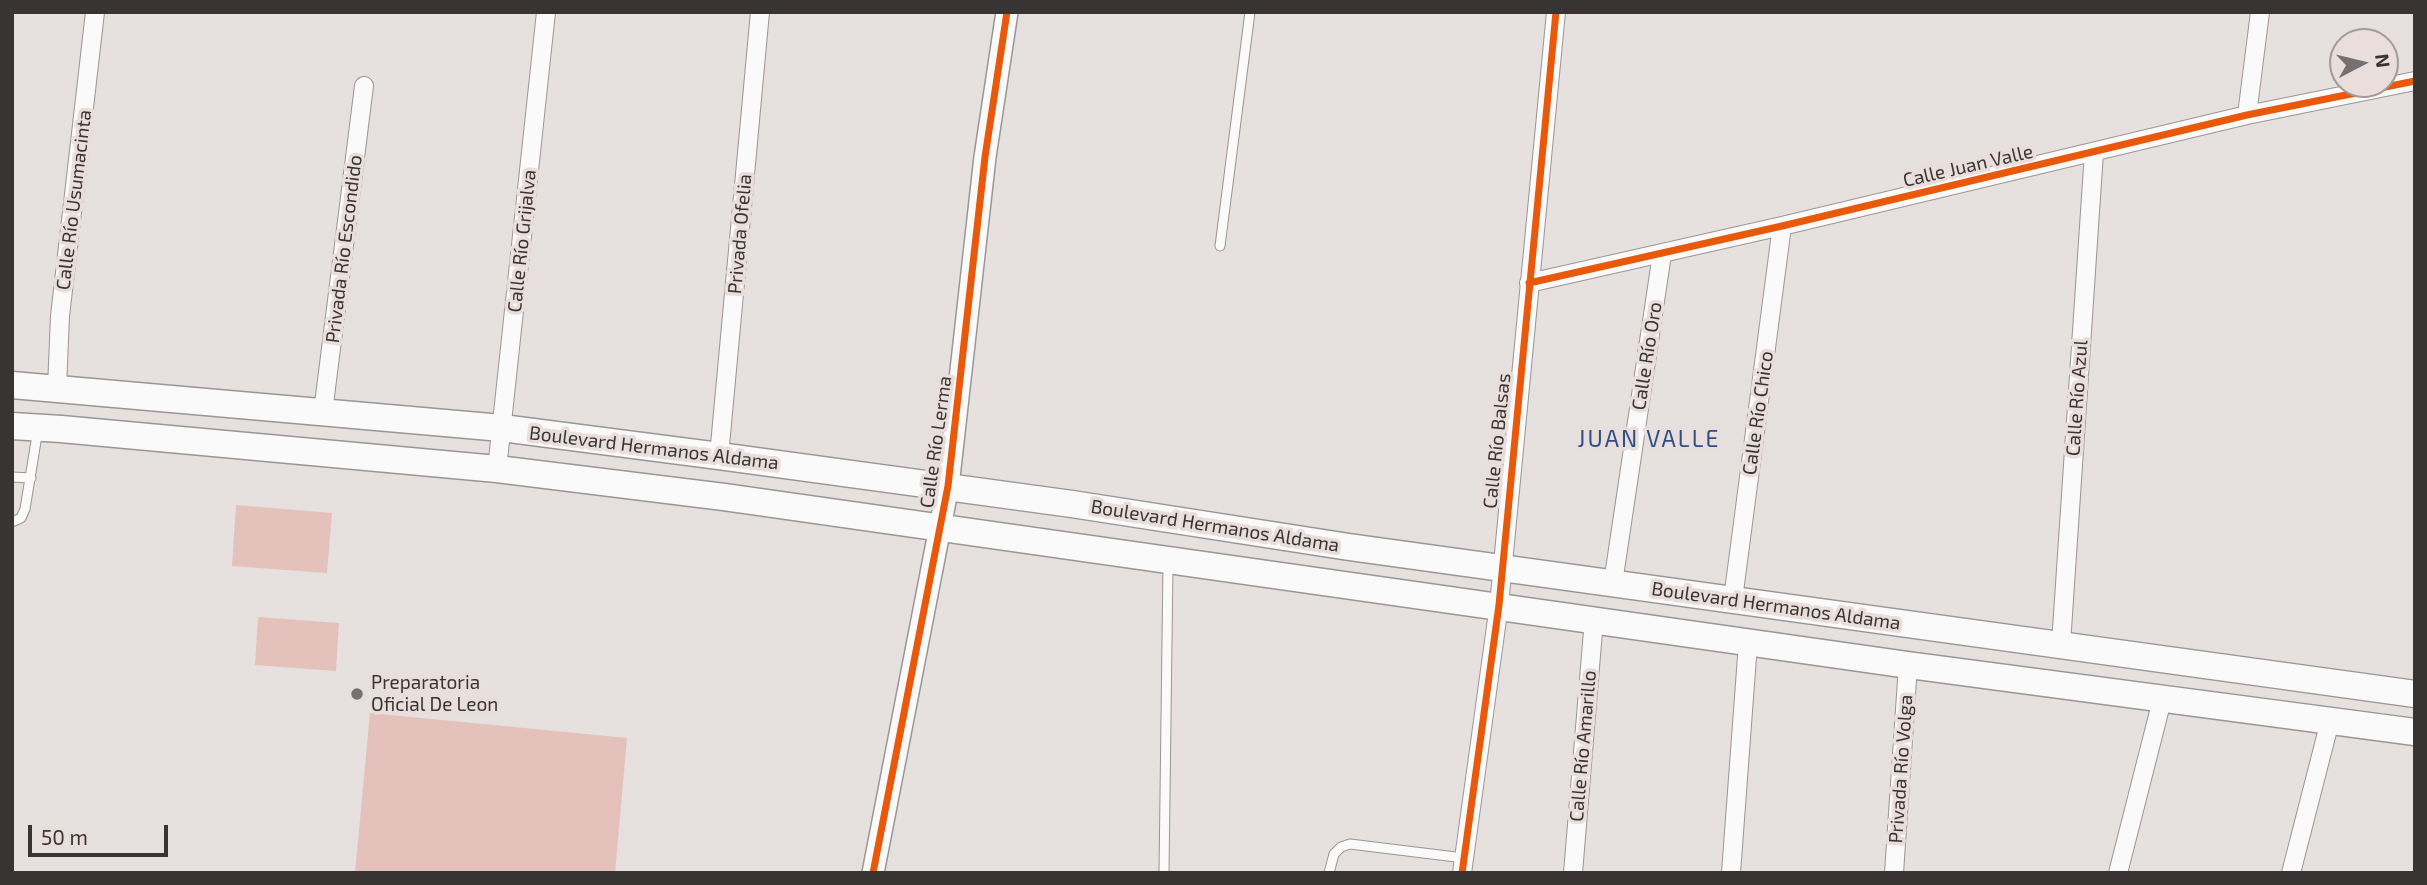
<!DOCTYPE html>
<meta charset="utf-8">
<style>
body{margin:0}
#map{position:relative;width:2427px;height:885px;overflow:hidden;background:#e6e0df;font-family:"Exo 2",sans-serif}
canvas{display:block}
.frame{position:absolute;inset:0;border:14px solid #393434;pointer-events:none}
.north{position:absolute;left:2329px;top:28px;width:70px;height:70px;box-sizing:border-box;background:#e9dedc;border:2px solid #a39a99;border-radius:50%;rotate:83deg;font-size:19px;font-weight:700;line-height:28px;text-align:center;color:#393434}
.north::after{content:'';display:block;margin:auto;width:24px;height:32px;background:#767070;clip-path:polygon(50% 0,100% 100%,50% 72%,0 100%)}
.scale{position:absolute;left:28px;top:825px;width:140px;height:32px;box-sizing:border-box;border:4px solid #393434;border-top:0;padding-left:9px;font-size:21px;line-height:24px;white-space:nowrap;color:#393434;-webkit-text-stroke:5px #e9dedc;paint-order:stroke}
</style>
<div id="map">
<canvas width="2427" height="885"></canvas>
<div class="frame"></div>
<div class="north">N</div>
<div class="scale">50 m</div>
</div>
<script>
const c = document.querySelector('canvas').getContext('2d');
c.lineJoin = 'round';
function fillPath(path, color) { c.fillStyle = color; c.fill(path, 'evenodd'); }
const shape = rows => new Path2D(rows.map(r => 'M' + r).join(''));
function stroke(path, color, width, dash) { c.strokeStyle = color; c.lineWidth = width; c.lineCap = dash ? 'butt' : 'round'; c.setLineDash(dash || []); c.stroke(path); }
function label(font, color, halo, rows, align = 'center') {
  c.font = font + ' "Exo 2",sans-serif'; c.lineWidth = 7; c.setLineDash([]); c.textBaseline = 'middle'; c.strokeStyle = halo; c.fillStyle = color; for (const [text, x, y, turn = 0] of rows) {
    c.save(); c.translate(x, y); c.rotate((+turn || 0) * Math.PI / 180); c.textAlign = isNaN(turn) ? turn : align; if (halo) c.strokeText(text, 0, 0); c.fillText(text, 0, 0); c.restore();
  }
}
const green = shape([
 [236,505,332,513,327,573,232,566],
 [258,617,339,623,336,671,255,665],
 [370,713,627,738,615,873,355,873]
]);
const service = shape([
 [1220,246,1250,12],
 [12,477,31,478],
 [12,522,21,518,25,509,38,429],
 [1164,873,1168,564],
 [1329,873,1334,854,1341,847,1350,844,1464,858]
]);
const minor = shape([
 [2247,115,2260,12],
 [1529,283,1782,226,2247,115,2415,81],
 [57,388,60,316,95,12],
 [323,412,364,86],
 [719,456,760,12],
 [497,469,546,12],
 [1613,583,1662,254],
 [1733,599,1782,226],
 [2061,644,2094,152],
 [1462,873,1499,605,1556,12],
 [1573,873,1594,619],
 [1731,873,1748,643],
 [1894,873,1908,665],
 [2118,873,2162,700],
 [2291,873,2330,721]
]);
const tertiary = shape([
 [873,873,948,486,985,157,1007,12]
]);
const primary = shape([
 [12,385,502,428,719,456,1072,504,1349,547,2415,694],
 [12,426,61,429,497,469,724,497,1908,665,2415,732]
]);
const cycleway = shape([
 [1529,283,1782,226,2247,115,2415,81],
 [873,873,948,486,985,157,1007,12],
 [1462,873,1499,605,1556,12]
]);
const markers = [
 [357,694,7,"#767070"]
];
const streetNames = [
 ["Calle Juan Valle",1968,166,-13],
 ["Calle Río Usumacinta",74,200,-83],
 ["Privada Ofelia",740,234,-85],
 ["Calle Río Grijalva",522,241,-84],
 ["Privada Río Escondido",344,249,-83],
 ["Calle Río Oro",1647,356,-81],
 ["Calle Río Azul",2077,398,-86],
 ["Calle Río Chico",1758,413,-82],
 ["Calle Río Balsas",1497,441,-84],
 ["Calle Río Lerma",936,442,-82],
 ["Boulevard Hermanos Aldama",654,448,7],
 ["Boulevard Hermanos Aldama",1215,526,9],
 ["Boulevard Hermanos Aldama",1776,606,8],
 ["Calle Río Amarillo",1583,746,-85],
 ["Privada Río Volga",1901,769,-86]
];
const poiNames = [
 ["Preparatoria",371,683],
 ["Oficial De Leon",371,705]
];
const quarterNames = [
 ["JUAN VALLE",1649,439]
];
fillPath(green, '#e5c1bb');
stroke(service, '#9a9695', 11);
stroke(minor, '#9a9695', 20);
stroke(tertiary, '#9a9695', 24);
stroke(primary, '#9a9695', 29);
stroke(service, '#fbfafa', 9);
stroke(minor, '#fbfafa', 18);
stroke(tertiary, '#fbfafa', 21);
stroke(primary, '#fbfafa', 26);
stroke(cycleway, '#e8590c', 7);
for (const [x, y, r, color] of markers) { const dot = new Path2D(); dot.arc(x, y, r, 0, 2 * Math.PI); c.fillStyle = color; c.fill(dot); stroke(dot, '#e9dedc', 2.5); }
label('19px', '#393434', '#e9dedc', streetNames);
label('19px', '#393434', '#e9dedc', poiNames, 'left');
c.letterSpacing = '2px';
label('23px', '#2d4f86', '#e9dedc', quarterNames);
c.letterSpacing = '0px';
</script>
